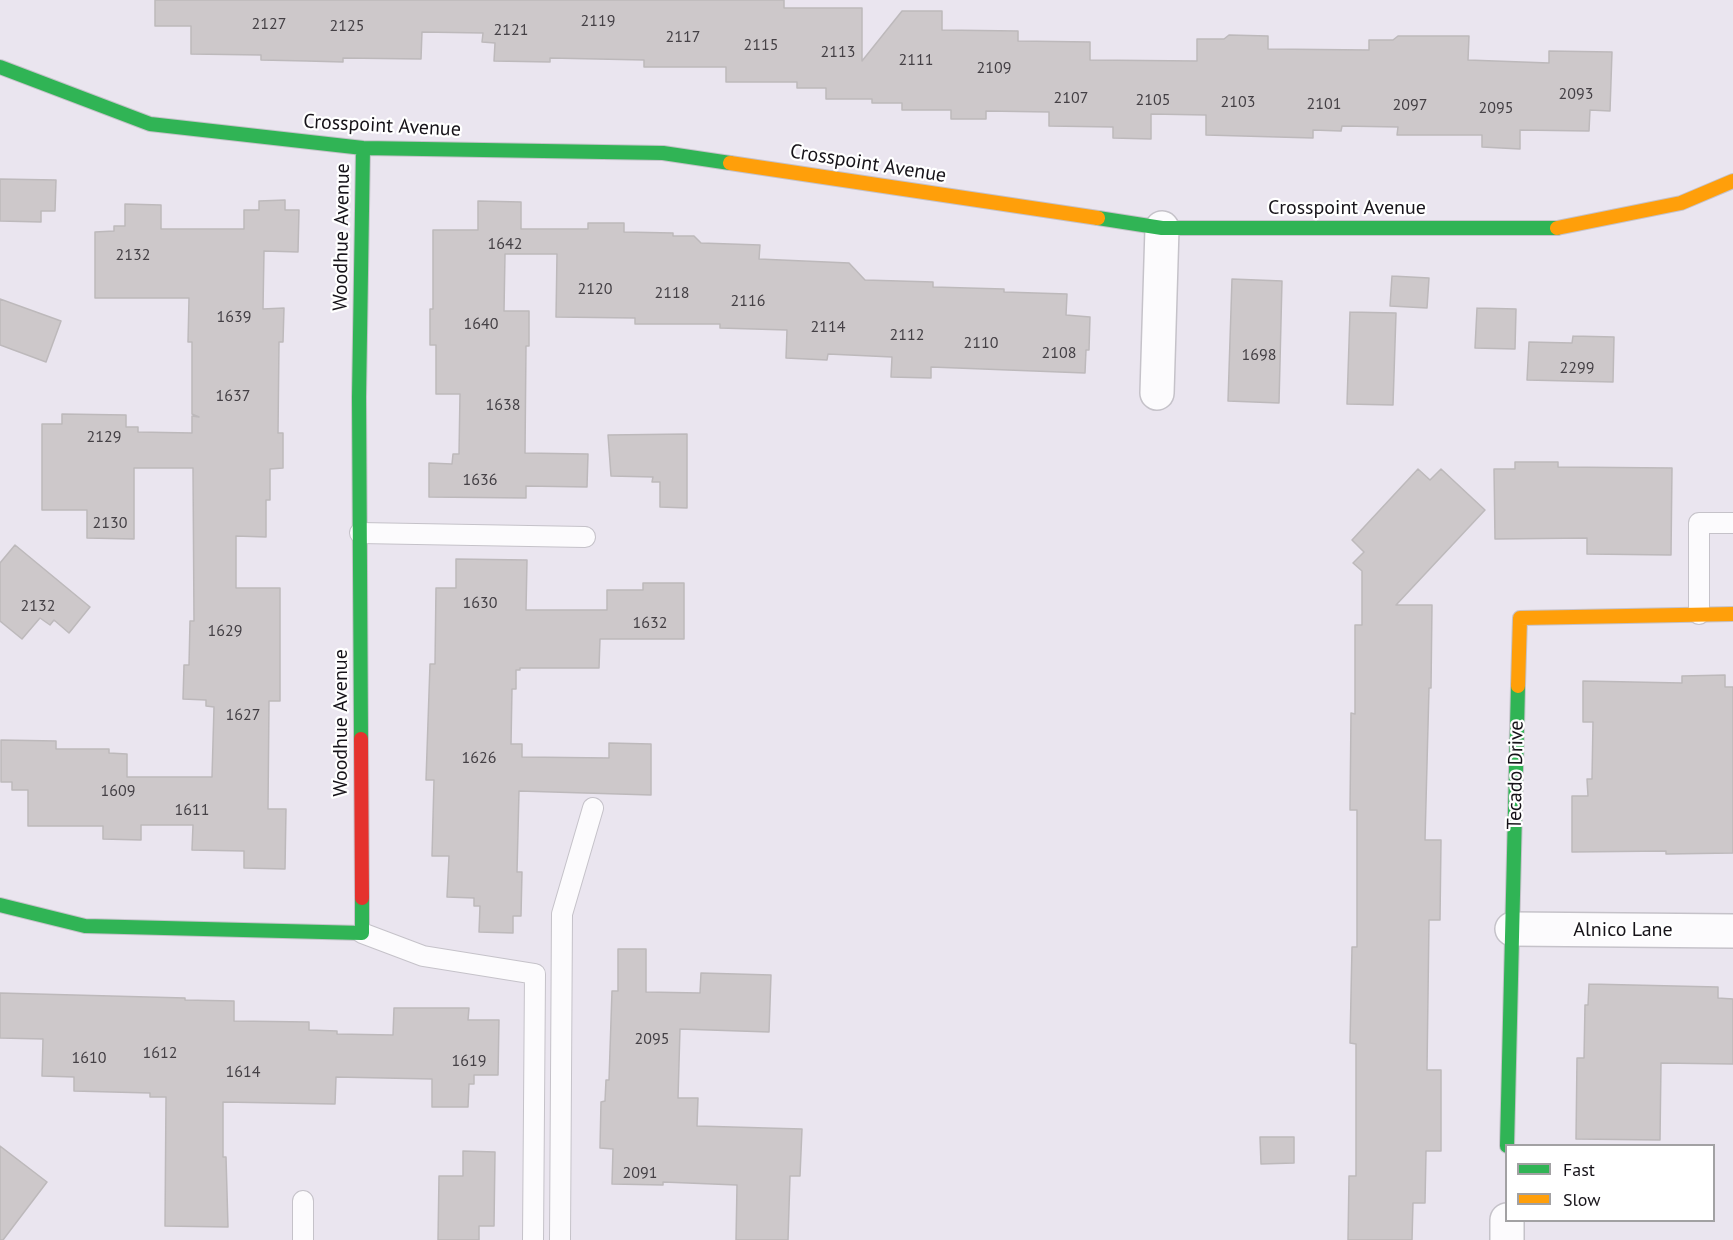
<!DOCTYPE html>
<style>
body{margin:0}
#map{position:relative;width:1733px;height:1240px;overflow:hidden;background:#eae5ef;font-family:"PT Sans",sans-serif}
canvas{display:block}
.legend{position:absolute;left:1505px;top:1144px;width:210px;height:78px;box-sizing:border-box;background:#fff;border:2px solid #a2a1a3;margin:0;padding:8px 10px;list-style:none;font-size:18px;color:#161319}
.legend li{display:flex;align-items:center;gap:12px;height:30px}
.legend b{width:30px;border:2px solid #a2a1a3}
</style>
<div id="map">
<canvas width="1733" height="1240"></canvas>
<ul class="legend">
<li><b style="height:8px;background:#30b455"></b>Fast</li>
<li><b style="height:8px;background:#ff9f0a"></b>Slow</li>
</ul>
</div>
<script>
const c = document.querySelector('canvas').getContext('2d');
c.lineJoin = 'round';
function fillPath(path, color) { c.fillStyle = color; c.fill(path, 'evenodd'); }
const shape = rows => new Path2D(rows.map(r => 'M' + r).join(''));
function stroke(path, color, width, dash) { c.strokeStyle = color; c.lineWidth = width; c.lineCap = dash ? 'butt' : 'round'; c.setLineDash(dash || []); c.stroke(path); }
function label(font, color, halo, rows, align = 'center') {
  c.font = font + ' "PT Sans",sans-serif'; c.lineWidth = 4.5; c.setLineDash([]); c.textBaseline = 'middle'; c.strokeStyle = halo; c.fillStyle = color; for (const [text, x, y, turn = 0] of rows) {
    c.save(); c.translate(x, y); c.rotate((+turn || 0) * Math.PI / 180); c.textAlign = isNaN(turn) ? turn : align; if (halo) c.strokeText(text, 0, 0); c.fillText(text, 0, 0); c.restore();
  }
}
const building = shape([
 [155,0,784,0,784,8,862,8,862,61,902,11,942,11,942,30,1018,31,1018,41,1090,42,1090,60,1197,61,1197,39,1224,39,1229,35,1268,36,1268,49,1369,50,1369,40,1393,40,1398,36,1469,36,1468,60,1549,63,1549,51,1612,52,1610,111,1590,110,1589,131,1520,130,1520,149,1482,147,1482,135,1397,135,1398,127,1342,126,1341,131,1313,130,1313,138,1206,135,1206,115,1151,114,1151,139,1113,138,1113,127,1049,126,1049,112,986,111,986,119,951,119,951,110,902,110,902,103,872,103,872,99,826,99,826,88,797,88,797,82,726,82,726,67,644,67,644,60,550,58,550,62,494,61,495,43,482,42,483,33,422,32,421,59,343,58,343,62,307,61,261,60,261,55,191,54,191,26,155,26,155,0],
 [0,179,56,180,55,211,41,211,41,222,0,221,0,179],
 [285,200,285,210,299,210,298,252,264,251,263,309,284,308,283,342,279,342,278,433,283,433,283,468,270,469,270,500,266,500,266,537,236,536,236,588,280,588,280,701,269,701,268,809,286,809,285,869,244,868,244,851,192,850,193,825,141,825,141,840,103,839,103,826,28,826,28,790,12,790,12,782,1,782,1,740,56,741,56,749,109,749,109,753,127,754,127,777,212,777,214,707,206,706,206,700,183,699,184,665,189,665,190,621,194,621,193,468,134,468,134,539,87,538,87,510,42,510,42,424,62,424,62,414,126,415,126,427,138,427,138,432,192,433,192,416,199,417,192,414,192,342,188,342,189,298,95,298,95,232,114,231,114,226,125,226,125,204,161,205,161,229,244,229,244,210,259,210,259,201,285,200],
 [478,201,521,202,521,229,588,229,588,223,624,223,624,232,673,233,673,236,694,236,701,243,760,245,759,259,849,263,865,280,933,282,933,287,1004,289,1004,292,1067,294,1066,315,1090,317,1089,350,1086,350,1085,373,931,367,931,378,891,377,892,357,828,354,827,360,786,358,787,330,720,328,720,324,635,324,635,318,556,317,557,254,505,254,504,311,529,311,529,346,526,346,525,453,588,454,587,487,526,486,526,498,429,497,429,463,452,464,453,454,459,454,460,394,436,394,436,345,430,345,430,309,433,309,433,230,478,230,478,201],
 [1392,276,1429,278,1427,308,1390,306,1392,276],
 [1232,279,1282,281,1279,403,1228,401,1232,279],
 [0,299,61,321,46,362,0,345,0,299],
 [1477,308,1516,309,1515,349,1475,348,1477,308],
 [1350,312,1396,313,1393,405,1347,404,1350,312],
 [1573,336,1614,337,1613,382,1527,380,1529,342,1572,343,1573,336],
 [687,434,687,508,660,507,660,482,652,482,653,477,611,476,608,435,687,434],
 [1515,462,1558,462,1558,467,1672,468,1671,555,1587,554,1587,538,1495,539,1494,469,1515,469,1515,462],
 [1418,469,1430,480,1441,469,1485,510,1396,605,1432,605,1431,688,1429,688,1425,840,1441,840,1440,920,1429,920,1427,1070,1441,1070,1441,1151,1426,1151,1425,1203,1413,1203,1412,1240,1348,1240,1349,1176,1356,1176,1356,1044,1350,1043,1352,947,1357,947,1357,810,1350,810,1351,713,1355,714,1355,625,1362,625,1362,571,1353,563,1364,552,1352,540,1418,469],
 [15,545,90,607,69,633,54,620,50,625,40,618,22,639,0,621,0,563,15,545],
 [456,559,527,560,526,610,607,610,607,590,643,590,643,583,684,583,684,639,600,639,599,668,520,668,520,670,516,670,516,689,512,689,511,744,522,744,522,757,609,758,609,743,651,744,651,795,519,791,517,872,522,872,521,916,513,916,513,933,479,932,480,906,474,906,474,898,447,897,449,856,432,856,434,780,426,780,430,664,435,664,436,588,456,588,456,559],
 [1725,675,1725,687,1733,687,1733,853,1666,854,1666,851,1572,852,1572,796,1588,796,1587,779,1592,779,1593,722,1583,722,1583,681,1682,683,1682,676,1725,675],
 [618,949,646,949,646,992,700,993,701,973,771,975,769,1032,680,1029,678,1098,698,1098,697,1126,802,1129,800,1176,790,1176,788,1240,736,1240,737,1185,663,1182,663,1185,612,1184,613,1149,600,1148,601,1102,605,1101,606,1080,609,1080,612,991,618,991,618,949],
 [1589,984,1718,987,1718,998,1733,999,1733,1064,1661,1063,1660,1140,1576,1139,1577,1058,1584,1058,1585,1005,1588,1005,1589,984],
 [0,993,185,998,185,1000,234,1001,234,1021,309,1022,309,1030,337,1031,337,1034,393,1035,394,1008,469,1008,468,1020,499,1020,498,1075,474,1075,474,1084,469,1084,468,1107,432,1107,432,1079,336,1077,335,1104,223,1102,223,1157,226,1157,228,1227,165,1226,166,1097,150,1097,150,1093,74,1091,74,1077,42,1076,43,1039,0,1038,0,993],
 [1260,1137,1294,1137,1294,1163,1261,1164,1260,1137],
 [0,1146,47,1182,3,1240,0,1240,0,1146],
 [463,1151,495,1152,494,1226,479,1226,479,1240,438,1240,439,1176,463,1176,463,1151]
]);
const lane = shape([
 [360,533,585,537],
 [1699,614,1699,523,1733,523],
 [362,933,423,956,535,974,533,1240],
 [303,1240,303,1201],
 [560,1240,562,914,593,808]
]);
const street = shape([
 [1157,393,1162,228],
 [1512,929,1733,931],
 [1507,1220,1507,1240]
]);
const fast = shape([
 [0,67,150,124,363,148,663,153,730,163],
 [1098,218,1162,228,1557,228],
 [361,739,359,397,363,148],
 [0,905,85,926,362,933,362,898],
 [1507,1146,1518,686]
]);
const slow = shape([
 [730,163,1098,218],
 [1557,228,1681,203,1733,181],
 [1518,686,1520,618,1733,614]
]);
const jam = shape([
 [361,739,362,898]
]);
const numberNames = [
 ["2119",598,21],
 ["2127",269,24],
 ["2125",347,26],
 ["2121",511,30],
 ["2117",683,37],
 ["2115",761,45],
 ["2113",838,52],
 ["2111",916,60],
 ["2109",994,68],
 ["2093",1576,94],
 ["2107",1071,98],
 ["2105",1153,100],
 ["2103",1238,102],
 ["2101",1324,104],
 ["2097",1410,105],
 ["2095",1496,108],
 ["1642",505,244],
 ["2132",133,255],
 ["2120",595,289],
 ["2118",672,293],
 ["2116",748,301],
 ["1639",234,317],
 ["1640",481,324],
 ["2114",828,327],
 ["2112",907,335],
 ["2110",981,343],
 ["2108",1059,353],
 ["1698",1259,355],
 ["2299",1577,368],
 ["1637",233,396],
 ["1638",503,405],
 ["2129",104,437],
 ["1636",480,480],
 ["2130",110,523],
 ["1630",480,603],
 ["2132",38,606],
 ["1632",650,623],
 ["1629",225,631],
 ["1627",243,715],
 ["1626",479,758],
 ["1609",118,791],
 ["1611",192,810],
 ["2095",652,1039],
 ["1612",160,1053],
 ["1610",89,1058],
 ["1619",469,1061],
 ["1614",243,1072],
 ["2091",640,1173]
];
const streetNames = [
 ["Crosspoint Avenue",382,126,3],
 ["Crosspoint Avenue",868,164,9],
 ["Crosspoint Avenue",1347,208],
 ["Woodhue Avenue",342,237,-89],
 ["Woodhue Avenue",341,723,-90],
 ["Tecado Drive",1516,775,-89],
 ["Alnico Lane",1623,930]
];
fillPath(building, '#cdc8ca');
stroke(building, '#bdb9bb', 1.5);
stroke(lane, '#c5c2c9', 22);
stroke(street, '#c5c2c9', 36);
stroke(fast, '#c5c2c9', 16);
stroke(slow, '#c5c2c9', 16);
stroke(jam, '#c5c2c9', 16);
stroke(lane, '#fcfbfd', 20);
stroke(street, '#fcfbfd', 33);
stroke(fast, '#30b455', 14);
stroke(slow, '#ff9f0a', 14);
stroke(jam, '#e5322d', 14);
label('16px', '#444045', null, numberNames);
label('20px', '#161319', '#fff', streetNames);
</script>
